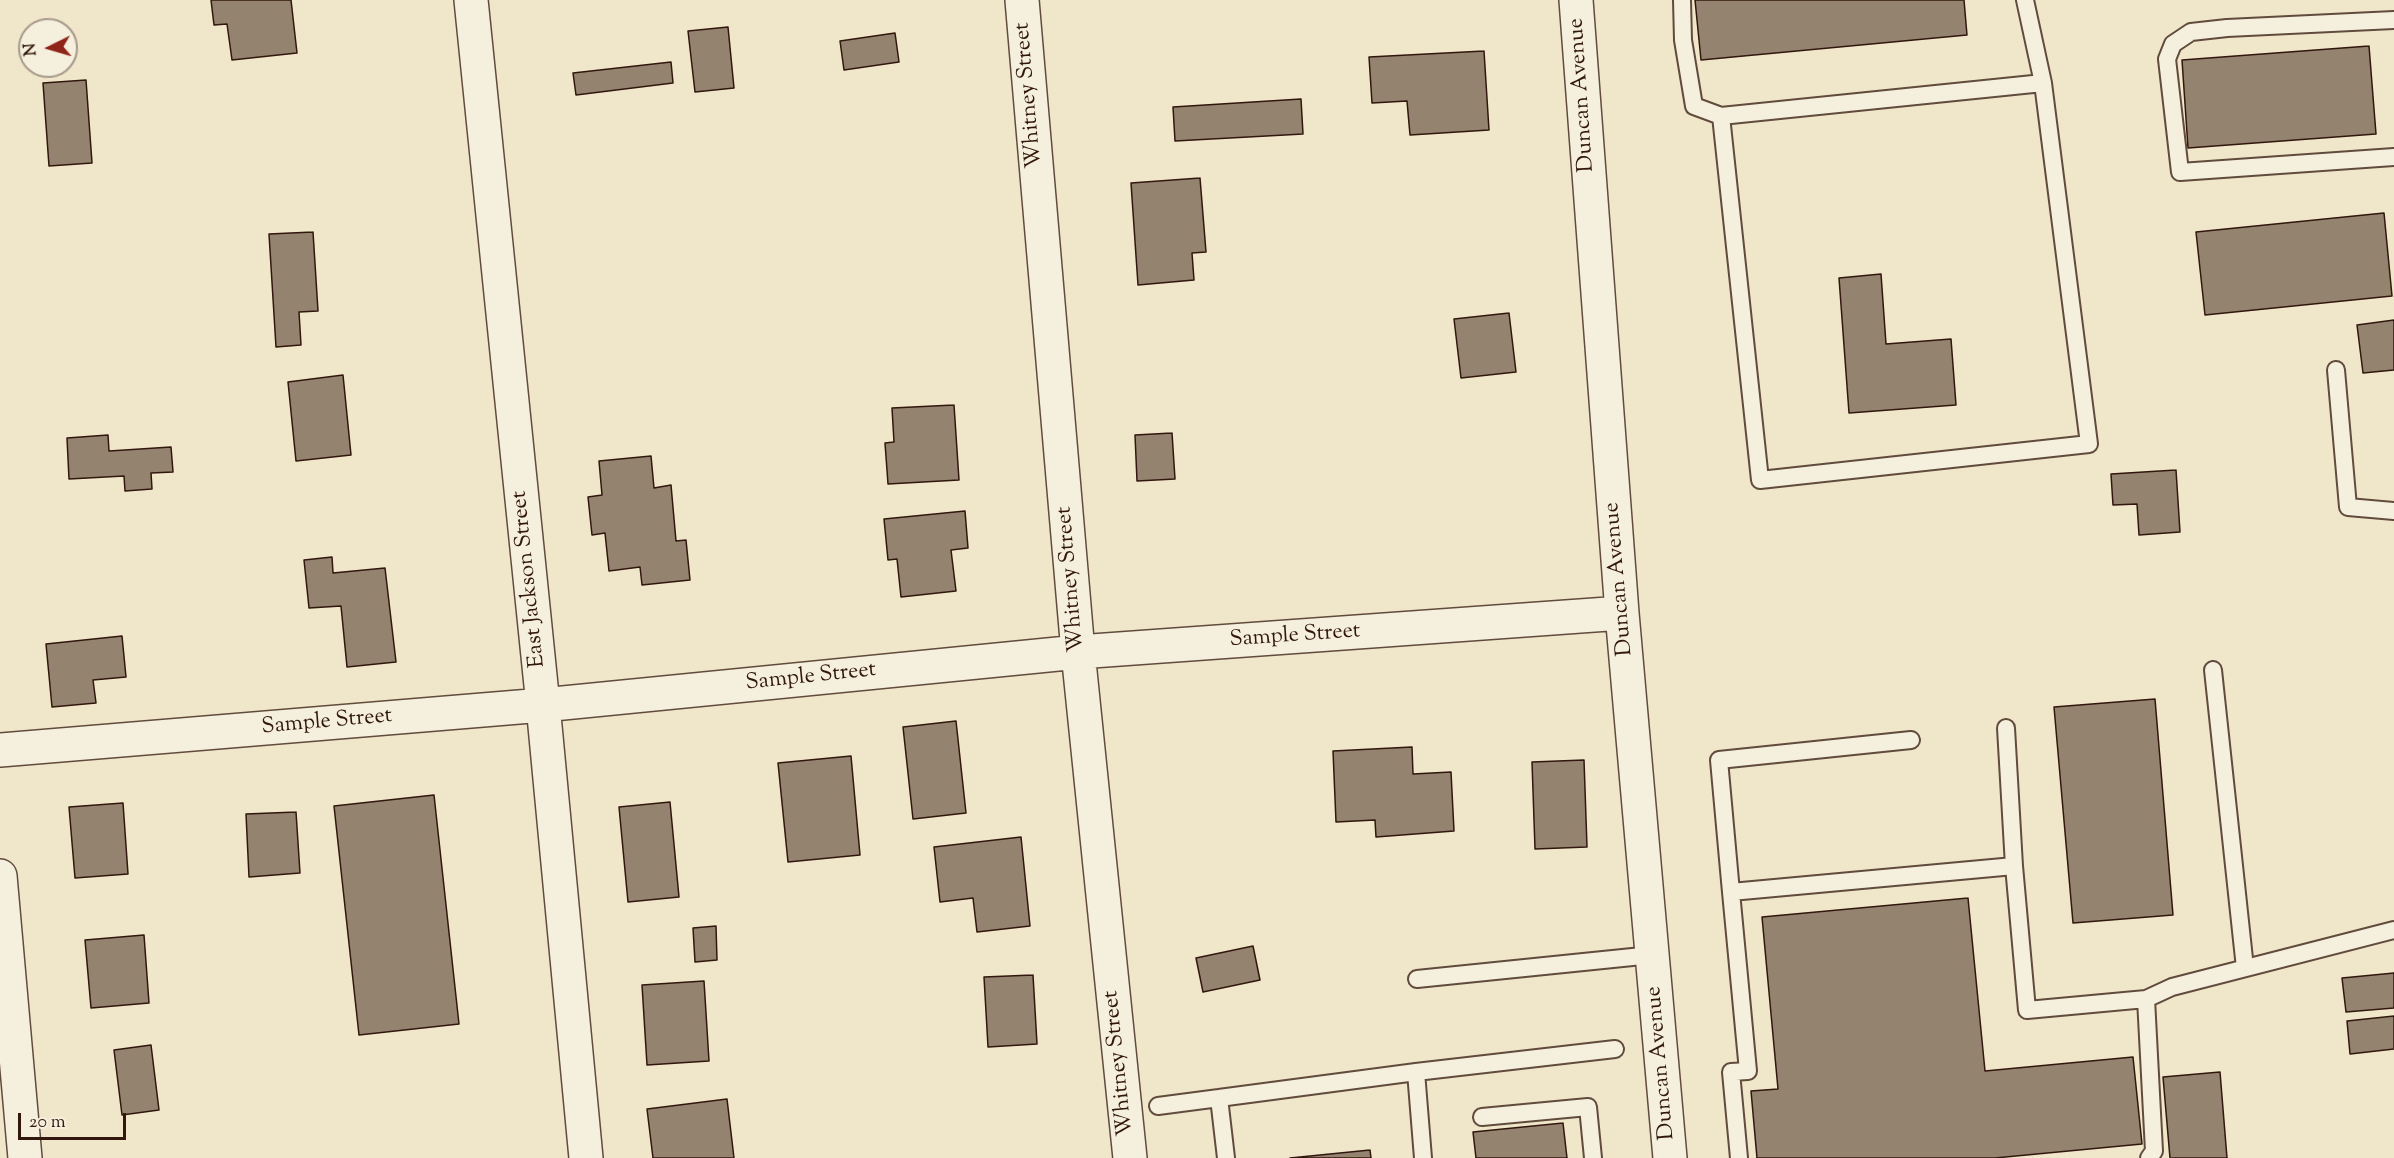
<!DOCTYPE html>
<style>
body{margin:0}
#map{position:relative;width:2394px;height:1158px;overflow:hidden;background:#f0e6ca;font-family:"Sorts Mill Goudy",serif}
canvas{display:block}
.north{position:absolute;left:18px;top:18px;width:60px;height:60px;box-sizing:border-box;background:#f5efdd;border:2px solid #a7998a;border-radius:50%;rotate:265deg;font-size:16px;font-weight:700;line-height:24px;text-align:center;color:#31170d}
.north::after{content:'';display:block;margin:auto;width:21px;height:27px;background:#8f2418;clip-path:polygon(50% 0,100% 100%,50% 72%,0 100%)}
.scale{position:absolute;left:18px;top:1113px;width:108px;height:27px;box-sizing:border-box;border:3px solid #31170d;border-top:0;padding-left:8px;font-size:18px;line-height:21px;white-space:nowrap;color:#31170d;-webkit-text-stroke:4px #f5efdd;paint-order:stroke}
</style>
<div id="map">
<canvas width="2394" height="1158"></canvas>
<div class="north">N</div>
<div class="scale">20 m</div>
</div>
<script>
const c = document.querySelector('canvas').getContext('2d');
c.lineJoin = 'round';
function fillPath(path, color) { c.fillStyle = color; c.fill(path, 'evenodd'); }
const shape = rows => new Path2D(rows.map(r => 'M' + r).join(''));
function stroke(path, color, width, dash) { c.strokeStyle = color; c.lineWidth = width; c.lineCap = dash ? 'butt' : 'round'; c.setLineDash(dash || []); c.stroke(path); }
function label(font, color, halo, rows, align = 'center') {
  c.font = font + ' "Sorts Mill Goudy",serif'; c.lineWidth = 6; c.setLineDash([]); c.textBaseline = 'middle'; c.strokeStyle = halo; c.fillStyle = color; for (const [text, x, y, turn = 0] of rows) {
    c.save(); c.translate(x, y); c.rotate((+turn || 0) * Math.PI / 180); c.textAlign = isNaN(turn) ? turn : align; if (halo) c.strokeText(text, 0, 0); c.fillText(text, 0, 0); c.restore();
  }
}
const building = shape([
 [211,0,291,0,297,53,232,60,227,24,214,25,211,0],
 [1695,0,1964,0,1967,35,1701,60,1695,0],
 [728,27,734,88,695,92,688,31,728,27],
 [895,33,899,62,844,70,840,41,895,33],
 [2369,46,2376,134,2188,148,2182,60,2369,46],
 [1484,51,1489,130,1410,135,1407,101,1372,103,1369,57,1484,51],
 [671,62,673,83,576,95,573,73,671,62],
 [86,80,92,163,49,166,43,83,86,80],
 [1301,99,1303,134,1175,141,1173,107,1301,99],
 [1200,178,1206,252,1192,253,1194,280,1138,285,1131,183,1200,178],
 [2384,213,2392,296,2205,315,2196,232,2384,213],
 [313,232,318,311,299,312,301,345,276,347,269,234,313,232],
 [1881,274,1886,344,1951,339,1956,405,1849,413,1839,278,1881,274],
 [1509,313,1516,372,1461,378,1454,319,1509,313],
 [2394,320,2394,370,2363,373,2357,325,2394,320],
 [343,375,351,455,296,461,288,382,343,375],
 [954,405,959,480,888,484,885,443,894,442,892,408,954,405],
 [1172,433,1175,479,1137,481,1135,435,1172,433],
 [108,435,109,451,171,447,173,472,151,473,152,489,125,491,124,476,69,479,67,438,108,435],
 [651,456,654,488,671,485,676,541,686,540,690,580,642,585,640,567,609,571,605,533,592,535,588,497,602,495,599,461,651,456],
 [2176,470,2180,532,2139,535,2137,504,2113,505,2111,474,2176,470],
 [965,511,968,548,951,550,956,591,901,597,897,559,888,560,884,519,965,511],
 [332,557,333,573,385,568,396,662,347,667,341,606,309,608,304,560,332,557],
 [122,636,126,677,93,680,96,703,52,707,46,644,122,636],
 [2155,699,2173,915,2073,923,2054,707,2155,699],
 [956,721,966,813,913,819,903,727,956,721],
 [1412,747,1413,774,1451,772,1454,831,1376,837,1375,820,1336,822,1333,751,1412,747],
 [851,756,860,855,788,862,778,763,851,756],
 [1584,760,1587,847,1535,849,1532,762,1584,760],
 [434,795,459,1024,359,1035,334,806,434,795],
 [670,802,679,897,628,902,619,807,670,802],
 [123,803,128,874,75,878,69,807,123,803],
 [296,812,300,873,249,877,246,814,296,812],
 [1021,837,1030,926,977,932,973,898,940,902,934,847,1021,837],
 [1968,898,1985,1071,2133,1057,2142,1144,1995,1158,1757,1158,1751,1091,1778,1089,1762,917,1968,898],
 [716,926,717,960,695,962,693,928,716,926],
 [144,935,149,1003,91,1008,85,940,144,935],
 [1253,946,1260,980,1203,992,1196,958,1253,946],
 [2394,973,2394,1008,2346,1012,2342,978,2394,973],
 [1033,975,1037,1044,988,1047,984,977,1033,975],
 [704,981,709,1061,647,1065,642,985,704,981],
 [2394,1016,2394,1049,2350,1054,2347,1021,2394,1016],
 [151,1045,159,1110,122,1115,114,1050,151,1045],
 [2220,1072,2227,1158,2170,1158,2163,1077,2220,1072],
 [727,1099,734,1158,653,1158,647,1109,727,1099],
 [1563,1123,1567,1158,1476,1158,1473,1132,1563,1123],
 [1370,1150,1371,1158,1290,1158,1370,1150]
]);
const service = shape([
 [1682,0,1683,40,1694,106,1721,116,2043,83,2025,0],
 [2394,20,2227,28,2191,32,2173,44,2167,59,2180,172,2394,157],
 [1721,116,1760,480,2089,444,2043,83],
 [2336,370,2348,507,2394,511],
 [2213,670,2245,968],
 [2006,728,2014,866],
 [1731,892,1719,760,1911,740],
 [1417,979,1652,955],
 [1416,1072,1423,1158],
 [1219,1098,1416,1072,1615,1049],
 [1158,1106,1219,1098,1226,1158],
 [1482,1117,1588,1107,1593,1158],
 [1739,1158,1731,1072,1748,1071,1731,892,2014,866,2027,1010,2146,999],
 [2149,1158,2154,1151,2146,999,2172,987,2394,930]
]);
const minor = shape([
 [471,0,543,705,586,1158],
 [1022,0,1078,652,1130,1158],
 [1576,0,1622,613,1670,1158],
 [0,750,543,705,1078,652,1622,613],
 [0,876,25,1158]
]);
const streetNames = [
 ["Whitney Street",1030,95,-95],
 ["Duncan Avenue",1583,95,-94],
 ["East Jackson Street",530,579,-96],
 ["Whitney Street",1072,579,-95],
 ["Duncan Avenue",1620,579,-95],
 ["Sample Street",1295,637,-4],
 ["Sample Street",811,678,-6],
 ["Sample Street",327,723,-5],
 ["Whitney Street",1120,1063,-96],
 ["Duncan Avenue",1662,1063,-95]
];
fillPath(building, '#94836f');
stroke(building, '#31170d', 1.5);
stroke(service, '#614b3c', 20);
stroke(minor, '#614b3c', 36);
stroke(service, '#f5efdd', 16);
stroke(minor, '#f5efdd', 33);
label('22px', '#31170d', '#f5efdd', streetNames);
</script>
